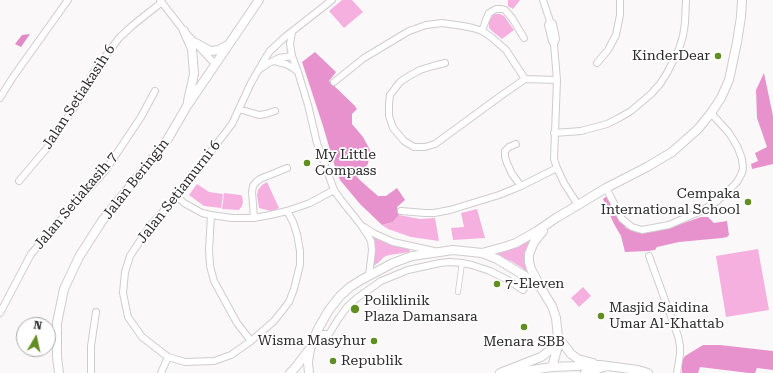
<!DOCTYPE html>
<style>
body{margin:0}
#map{position:relative;width:773px;height:373px;overflow:hidden;background:#fbf8fa;font-family:"Roboto Serif",serif}
canvas{display:block}
.north{position:absolute;left:16px;top:317px;width:40px;height:40px;box-sizing:border-box;background:#fff;border:1px solid #abaaab;border-radius:50%;rotate:9deg;font-size:11px;font-weight:700;line-height:16px;text-align:center;color:#2d2b2c}
.north::after{content:'';display:block;margin:auto;width:14px;height:18px;background:#608e21;clip-path:polygon(50% 0,100% 100%,50% 72%,0 100%)}
</style>
<div id="map">
<canvas width="773" height="373"></canvas>
<div class="north">N</div>
</div>
<script>
const c = document.querySelector('canvas').getContext('2d');
c.lineJoin = 'round';
function fillPath(path, color) { c.fillStyle = color; c.fill(path, 'evenodd'); }
const shape = rows => new Path2D(rows.map(r => 'M' + r).join(''));
function stroke(path, color, width, dash) { c.strokeStyle = color; c.lineWidth = width; c.lineCap = dash ? 'butt' : 'round'; c.setLineDash(dash || []); c.stroke(path); }
function label(font, color, halo, rows, align = 'center') {
  c.font = font + ' "Roboto Serif",serif'; c.lineWidth = 3.5; c.setLineDash([]); c.textBaseline = 'middle'; c.strokeStyle = halo; c.fillStyle = color; for (const [text, x, y, turn = 0] of rows) {
    c.save(); c.translate(x, y); c.rotate((+turn || 0) * Math.PI / 180); c.textAlign = isNaN(turn) ? turn : align; if (halo) c.strokeText(text, 0, 0); c.fillText(text, 0, 0); c.restore();
  }
}
const green = shape([
 [342,0,352,0,363,12,344,28,329,11],
 [508,0,520,0,513,9,508,6],
 [496,14,500,14,504,16,514,30,502,39,492,31,489,28,489,21,493,15],
 [267,182,279,208,275,210,271,211,259,208,257,195,258,190,262,185],
 [197,184,209,192,223,194,221,208,204,206,189,195],
 [224,193,240,195,242,196,243,202,242,206,239,210,222,209],
 [477,209,485,238,453,240,451,228,464,227,461,213],
 [399,215,420,219,435,218,439,241,411,237,388,229,382,225,393,222],
 [369,232,409,247,410,252,389,255,384,257,379,262,371,268],
 [535,235,530,243,532,276,521,267,511,261,490,253],
 [758,249,769,310,726,317,716,256],
 [583,287,591,296,579,307,571,298]
]);
const forest = shape([
 [315,52,336,72,329,81,354,105,357,109,352,114,352,124,363,137,370,150,368,164,362,172,357,177,362,182,378,196,386,196,397,188,405,200,397,207,399,215,393,222,382,225,360,204,340,180,335,167,323,126,302,62],
 [764,73,773,116,773,164,752,169,751,164,758,161,755,153,767,147,757,118,756,90],
 [607,196,614,211,626,228,630,230,639,233,643,233,681,224,701,217,708,217,714,223,727,221,729,235,727,237,722,238,679,242,657,247,655,250,648,251,625,252,621,236,614,224,603,199],
 [703,345,720,345,773,351,773,370,757,368,755,373,749,373,700,367,698,373,682,373,682,361,685,356]
]);
const water = shape([
 [30,34,21,47,15,44,22,35]
]);
const pedestrian = shape([
 [458,292,462,263]
]);
const minor = shape([
 [160,0,184,31,215,64],
 [543,0,550,21,553,24,556,39,554,44,557,80,554,159,557,168,564,183,578,205],
 [550,21,548,25,552,41,554,44],
 [482,31,486,20,489,13,496,9,502,9,505,10,512,18,524,38],
 [292,32,290,44,292,56,298,72,308,105,317,143,334,190,341,200,361,225,367,234,371,241,372,250,371,259,369,275],
 [274,61,286,64,293,68,298,72],
 [445,63,433,66,420,70,409,76,400,82,390,95,389,104,389,116,393,128,404,141,414,147,425,147,435,144,502,95,525,79,557,80],
 [597,63,608,50,616,35,620,15,620,0],
 [260,69,267,64,279,58,292,56],
 [334,82,364,58,409,31,426,25,442,23,463,26,473,28,482,31,491,37,506,50,525,79],
 [0,98,13,77,68,0],
 [239,109,259,115,266,114,275,111],
 [554,133,581,131,607,124,619,118,631,111,651,94,660,84,667,73,679,49,683,36,685,23,686,0],
 [516,144,509,147,505,151,505,157,507,163,512,174,521,186],
 [19,181,47,148,76,105,93,73,119,38,133,25,162,2],
 [606,188,622,219,632,227,642,230,669,225,701,211,716,202,728,191,737,182,742,173,743,168,742,159,738,148,734,141,729,133,711,113],
 [177,196,184,203,202,213,211,215,232,218,254,218,270,215,287,211,310,203,334,190],
 [287,211,293,222,297,234,300,251,300,265,294,289,289,302,282,311,274,321,251,341,231,355,214,361,185,362,168,357,142,337,128,317,123,293,125,272,130,256,150,226,177,196,192,176,232,124,251,83,266,57,270,51,285,37,332,0],
 [401,211,425,213,434,213,450,210,499,195,521,186,557,168],
 [211,215,209,250,210,266,214,281,237,323,251,341],
 [254,218,252,192,253,186,256,182,260,179,287,168],
 [364,227,375,234,393,242,434,251],
 [649,256,678,336,680,346,680,354,677,373],
 [0,313,31,254,74,205,105,171,141,117,155,91],
 [329,334,339,318,347,307,357,298,381,281,408,270,440,263,450,262,462,263,472,265,490,271,506,279,523,290,530,279],
 [314,337,323,334,329,334],
 [91,373,91,346,96,312],
 [161,373,168,357]
]);
const tertiary = shape([
 [184,31,192,49,194,74,188,101],
 [196,43,210,51,219,50,226,46],
 [482,253,497,259,525,276,541,288,547,298,552,306,556,318,558,337,558,346,552,367],
 [539,284,531,269,529,262,529,254,534,242,543,231],
 [558,337,571,354,578,359,593,363],
 [59,373,57,357,57,323,64,289,79,257,102,221,166,142,187,106,259,0],
 [290,373,295,368,308,351],
 [309,373,308,362,310,349,317,331,322,322,329,310,340,296,350,287,361,280,393,263,412,256,453,250,482,253,504,247,516,243,537,231,556,218,578,205,606,188,647,167,672,152,698,129,711,113,721,98,729,80,737,42,741,17,742,0],
 [500,373,541,357,549,351,558,338],
 [511,373,552,367,600,365,638,370,648,373],
 [585,373,604,367]
]);
const markers = [
 [718,56,4,"#608e21"],
 [307,163,4,"#608e21"],
 [748,202,4,"#608e21"],
 [497,284,4,"#608e21"],
 [355,309,5,"#608e21"],
 [601,316,4,"#608e21"],
 [524,327,4,"#608e21"],
 [374,341,4,"#608e21"],
 [333,361,4,"#608e21"]
];
const poiNames = [
 ["KinderDear",710,56,"right"],
 ["My Little",315,155],
 ["Compass",315,171],
 ["Cempaka",740,194,"right"],
 ["International School",740,210,"right"],
 ["7-Eleven",505,284],
 ["Poliklinik",364,301],
 ["Plaza Damansara",364,317],
 ["Masjid Saidina",609,308],
 ["Umar Al-Khattab",609,324],
 ["Wisma Masyhur",366,341,"right"],
 ["Menara SBB",524,342,"center"],
 ["Republik",341,361]
];
const streetNames = [
 ["Jalan Setiakasih 6",79,97,-57],
 ["Jalan Beringin",136,179,-52],
 ["Jalan Setiamurni 6",179,192,-52],
 ["Jalan Setiakasih 7",76,201,-50]
];
fillPath(green, '#f5b0df');
fillPath(forest, '#e791cd');
fillPath(water, '#e08ac6');
stroke(pedestrian, '#cfccce', 6);
stroke(minor, '#cfccce', 8);
stroke(tertiary, '#cfccce', 10);
stroke(pedestrian, '#fff', 4.5);
stroke(minor, '#fff', 6);
stroke(tertiary, '#fff', 8);
for (const [x, y, r, color] of markers) { const dot = new Path2D(); dot.arc(x, y, r, 0, 2 * Math.PI); c.fillStyle = color; c.fill(dot); stroke(dot, '#fff', 1.5); }
label('14px', '#2d2b2c', '#fff', poiNames, 'left');
label('14px', '#2d2b2c', '#fff', streetNames);
</script>
